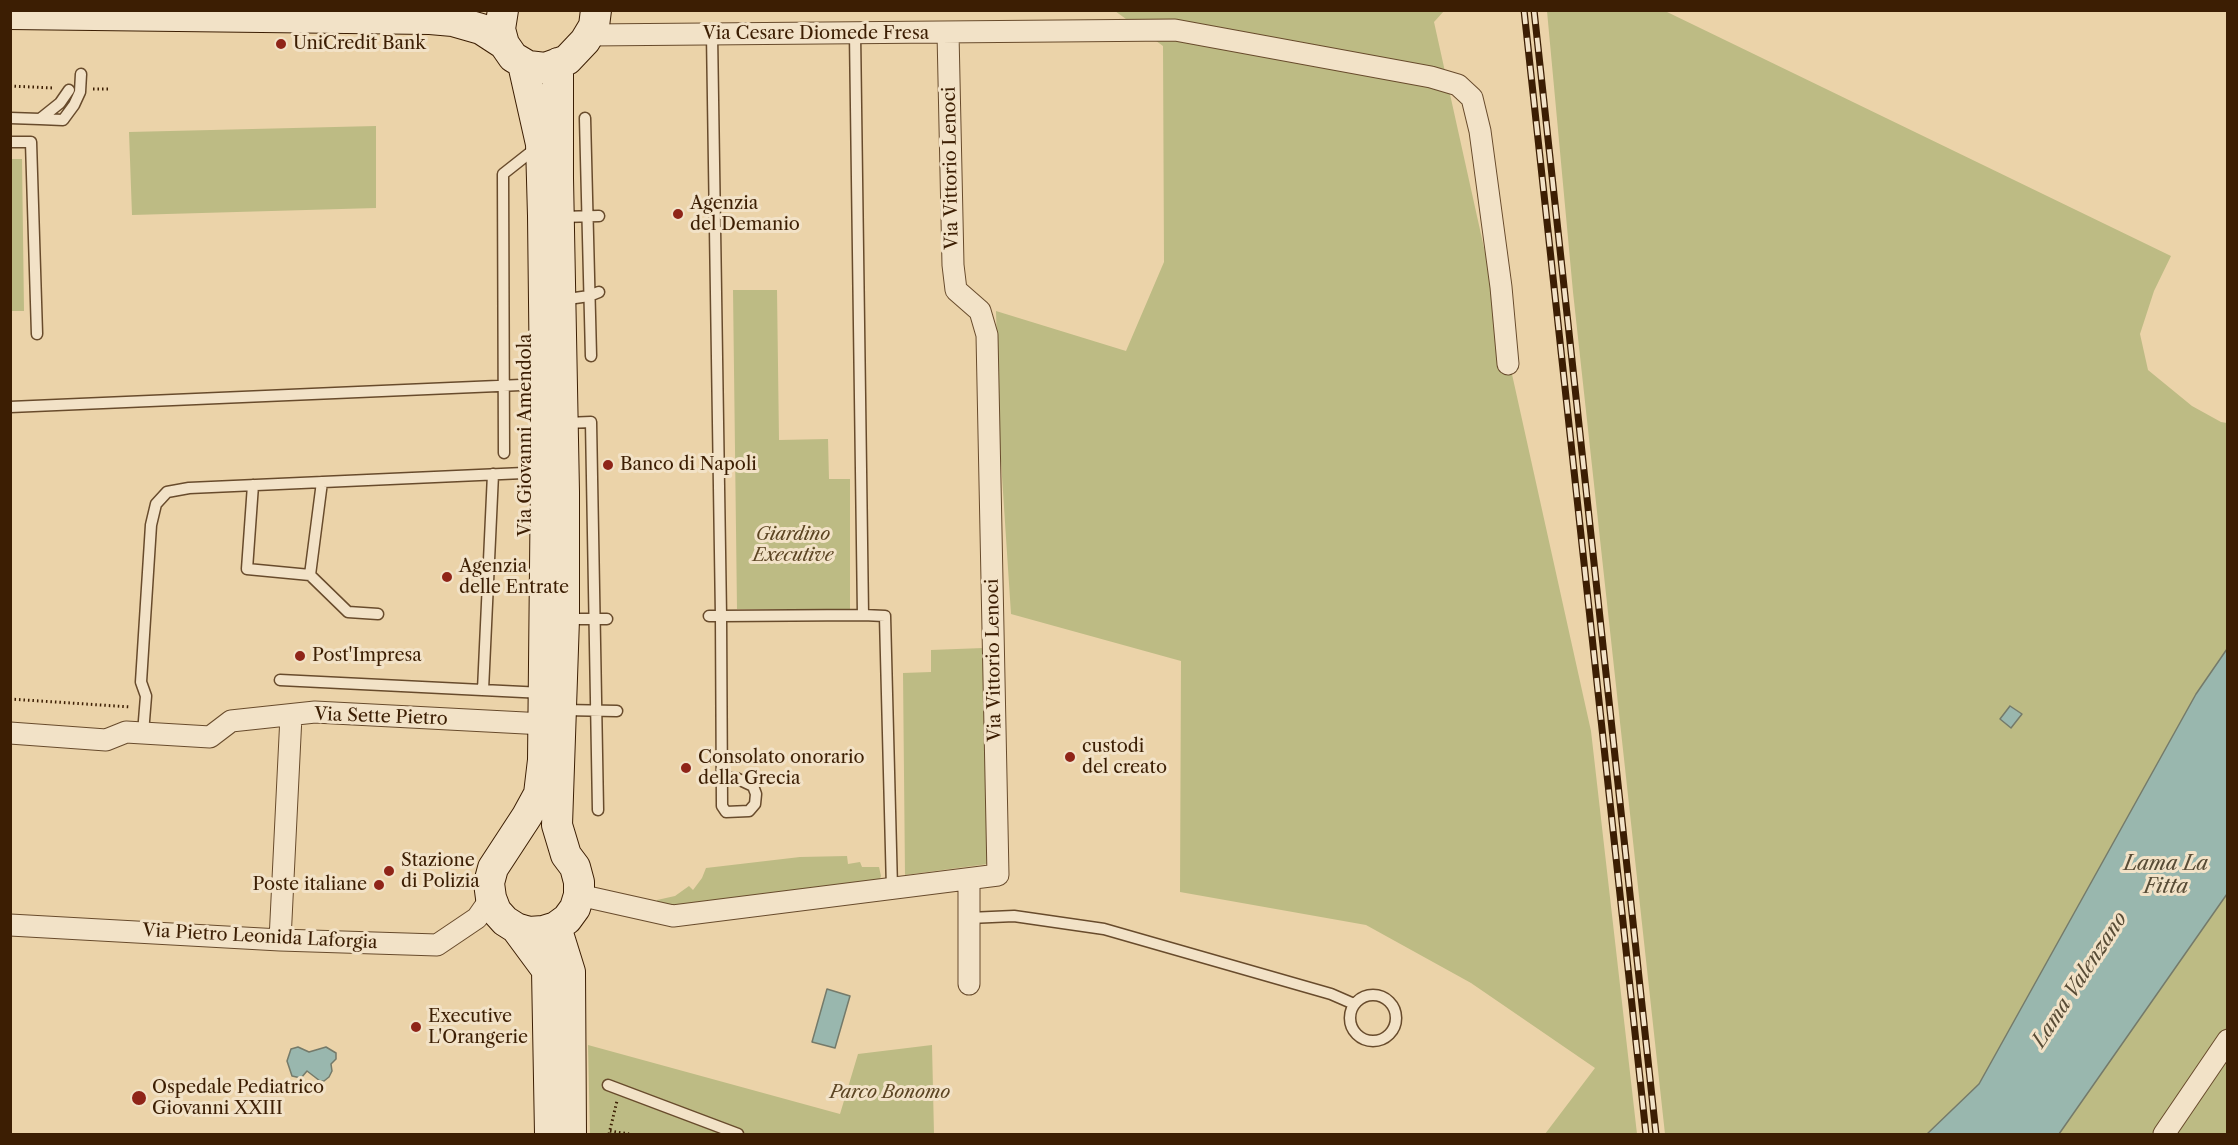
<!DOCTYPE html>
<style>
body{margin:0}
#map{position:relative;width:2238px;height:1145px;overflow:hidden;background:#ebd3a9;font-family:"Libre Caslon Text",serif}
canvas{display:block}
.frame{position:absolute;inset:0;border:12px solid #3c1e03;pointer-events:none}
</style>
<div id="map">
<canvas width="2238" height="1145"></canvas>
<div class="frame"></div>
</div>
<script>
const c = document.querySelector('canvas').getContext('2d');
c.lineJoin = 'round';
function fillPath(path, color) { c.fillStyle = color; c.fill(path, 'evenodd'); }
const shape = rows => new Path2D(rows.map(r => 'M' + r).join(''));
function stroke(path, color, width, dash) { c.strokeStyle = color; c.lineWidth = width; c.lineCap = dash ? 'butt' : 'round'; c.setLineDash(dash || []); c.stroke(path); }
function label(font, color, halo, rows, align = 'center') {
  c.font = font + ' "Libre Caslon Text",serif'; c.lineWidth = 6; c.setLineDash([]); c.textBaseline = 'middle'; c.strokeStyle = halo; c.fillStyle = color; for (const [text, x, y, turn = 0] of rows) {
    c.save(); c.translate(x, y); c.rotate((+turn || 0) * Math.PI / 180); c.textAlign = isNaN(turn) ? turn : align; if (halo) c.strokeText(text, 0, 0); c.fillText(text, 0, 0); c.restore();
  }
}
const green = shape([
 [1115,11,1444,11,1434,22,1591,731,1637,1134,1545,1134,1595,1068,1471,983,1366,925,1180,892,1181,661,1011,614,1000,446,996,311,1126,351,1164,262,1163,46],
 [1547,11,1665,11,2171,256,2154,291,2140,334,2148,370,2192,406,2221,422,2227,423,2227,649,2196,694,1979,1084,1927,1134,1665,1134,1573,292],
 [376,126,376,208,132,215,129,132],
 [11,159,22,159,24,311,11,311],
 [733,290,777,290,779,440,828,439,829,479,850,479,850,609,737,609],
 [983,648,988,864,905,875,903,673,931,672,931,650],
 [847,856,848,864,860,862,862,867,879,867,881,876,880,879,687,906,656,905,657,900,675,896,689,886,693,890,702,878,706,868,800,857],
 [2227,894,2227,1027,2155,1134,2059,1134],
 [588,1045,840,1114,858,1054,932,1045,934,1134,590,1134],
 [2227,1050,2227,1134,2171,1134]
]);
const water = shape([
 [2227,649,2227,894,2059,1134,1927,1134,1979,1084,2196,694,2227,649],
 [2010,706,2022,714,2011,728,2000,719,2010,706],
 [827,989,850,996,835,1048,812,1042,827,989],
 [298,1047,309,1052,326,1047,336,1053,336,1059,331,1064,332,1071,329,1077,324,1081,320,1081,307,1071,301,1078,292,1076,287,1061,291,1049,298,1047]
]);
const path = shape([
 [10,86,54,88],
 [93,89,111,89],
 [10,699,131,707],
 [610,1131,629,1134],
 [609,1134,617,1101]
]);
const service = shape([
 [855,33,863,615,885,616,892,889],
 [712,34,721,616,863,615],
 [10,118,40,119,60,103,69,90],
 [585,118,591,356],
 [40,119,63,120,74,105,80,92,81,74],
 [10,142,31,142,37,334],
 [560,217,599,216],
 [561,300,589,296,599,292],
 [10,407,544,384],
 [566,423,591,422,598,810],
 [504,453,503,174,536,148],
 [253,485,247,569,310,575,348,612,378,614],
 [310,575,322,482],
 [709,616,721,616,722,806,726,812,749,811,755,804,756,794,753,786,736,778,722,778],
 [567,619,607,619],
 [280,680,543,693],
 [483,690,493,474],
 [564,710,617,711],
 [143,733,146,696,141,682,151,525,156,504,167,492,189,488,546,472],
 [969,918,1014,916,1104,929,1331,994,1354,1004],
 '1350 1018a23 23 0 1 1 46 0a23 23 0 1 1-46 0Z',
 [608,1085,738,1134]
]);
const minor = shape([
 [589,35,1175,30,1431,77,1458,85,1472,98,1480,131,1501,287,1508,364],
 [10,733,106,740,126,732,210,737,231,721,315,712,544,724],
 [579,895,673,916,998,875,987,335,980,311,956,290,953,265,948,33],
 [10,925,280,940,437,945,477,918,491,898],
 [280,940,291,716],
 [969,984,969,879],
 [2164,1134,2228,1040]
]);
const secondary = shape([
 [503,10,500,29,504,44,513,57,528,66,545,68,567,60,585,41,594,26,596,10],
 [10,14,430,19,453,21,481,29,504,44],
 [523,64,541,144,543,216,546,472,543,760,539,794,527,816,493,868,489,883,491,898,496,911,505,921,516,928,529,932,543,931,556,927,567,919,575,908,579,895,579,882,575,867,566,855,557,825,564,619,564,492,558,178,558,63],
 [556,927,570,972,571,1134],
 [516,928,547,970,550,1134]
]);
const rail = shape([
 [1524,10,1646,1134],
 [1534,10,1656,1134]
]);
const markers = [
 [281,44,6,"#8f2418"],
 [678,214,6,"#8f2418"],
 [608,465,6,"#8f2418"],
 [447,577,6,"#8f2418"],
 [300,656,6,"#8f2418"],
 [1070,757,6,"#8f2418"],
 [686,768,6,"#8f2418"],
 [389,871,6,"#8f2418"],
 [379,885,6,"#8f2418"],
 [416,1027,6,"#8f2418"],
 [139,1098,8,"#8f2418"]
];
const streetNames = [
 ["Via Cesare Diomede Fresa",816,34],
 ["Via Vittorio Lenoci",951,168,-91],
 ["Via Giovanni Amendola",526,435,-90],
 ["Via Vittorio Lenoci",994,660,-91],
 ["Via Sette Pietro",381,717,2],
 ["Via Pietro Leonida Laforgia",260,937,3]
];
const poiNames = [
 ["UniCredit Bank",293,44],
 ["Agenzia",690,204],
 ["del Demanio",690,225],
 ["Banco di Napoli",620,465],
 ["Agenzia",459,567],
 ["delle Entrate",459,588],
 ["Post'Impresa",312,656],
 ["custodi",1082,747],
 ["del creato",1082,768],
 ["Consolato onorario",698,758],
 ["della Grecia",698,779],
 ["Stazione",401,861],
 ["di Polizia",401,882],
 ["Poste italiane",367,885,"right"],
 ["Executive",428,1017],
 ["L'Orangerie",428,1038],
 ["Ospedale Pediatrico",152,1088],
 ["Giovanni XXIII",152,1109]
];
const parkNames = [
 ["Giardino",793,535],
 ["Executive",793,556],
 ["Parco Bonomo",890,1093]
];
const waterNames = [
 ["Lama La",2166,864],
 ["Fitta",2166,887],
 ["Lama Valenzano",2080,980,-57]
];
fillPath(green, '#bdbb84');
fillPath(water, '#99b7ae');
stroke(water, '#747a6a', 1.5);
stroke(service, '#684b2c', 13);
stroke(minor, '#684b2c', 23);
stroke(secondary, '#3c1e03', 32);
stroke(path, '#3c1e03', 3, [1.5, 3]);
stroke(service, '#f2e2c7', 10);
stroke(minor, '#f2e2c7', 21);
stroke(secondary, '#f2e2c7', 30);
stroke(rail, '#3c1e03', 7);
stroke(rail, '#f2e2c7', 4.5, [14]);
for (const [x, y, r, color] of markers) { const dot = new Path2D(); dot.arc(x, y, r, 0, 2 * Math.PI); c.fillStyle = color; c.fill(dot); stroke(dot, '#f2e2c7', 2); }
label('18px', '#3c1e03', '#f2e2c7', streetNames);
label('18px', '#3c1e03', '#f2e2c7', poiNames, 'left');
label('italic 18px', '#5c4523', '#f2e2c7', parkNames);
label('italic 20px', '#584c36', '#f2e2c7', waterNames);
</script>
